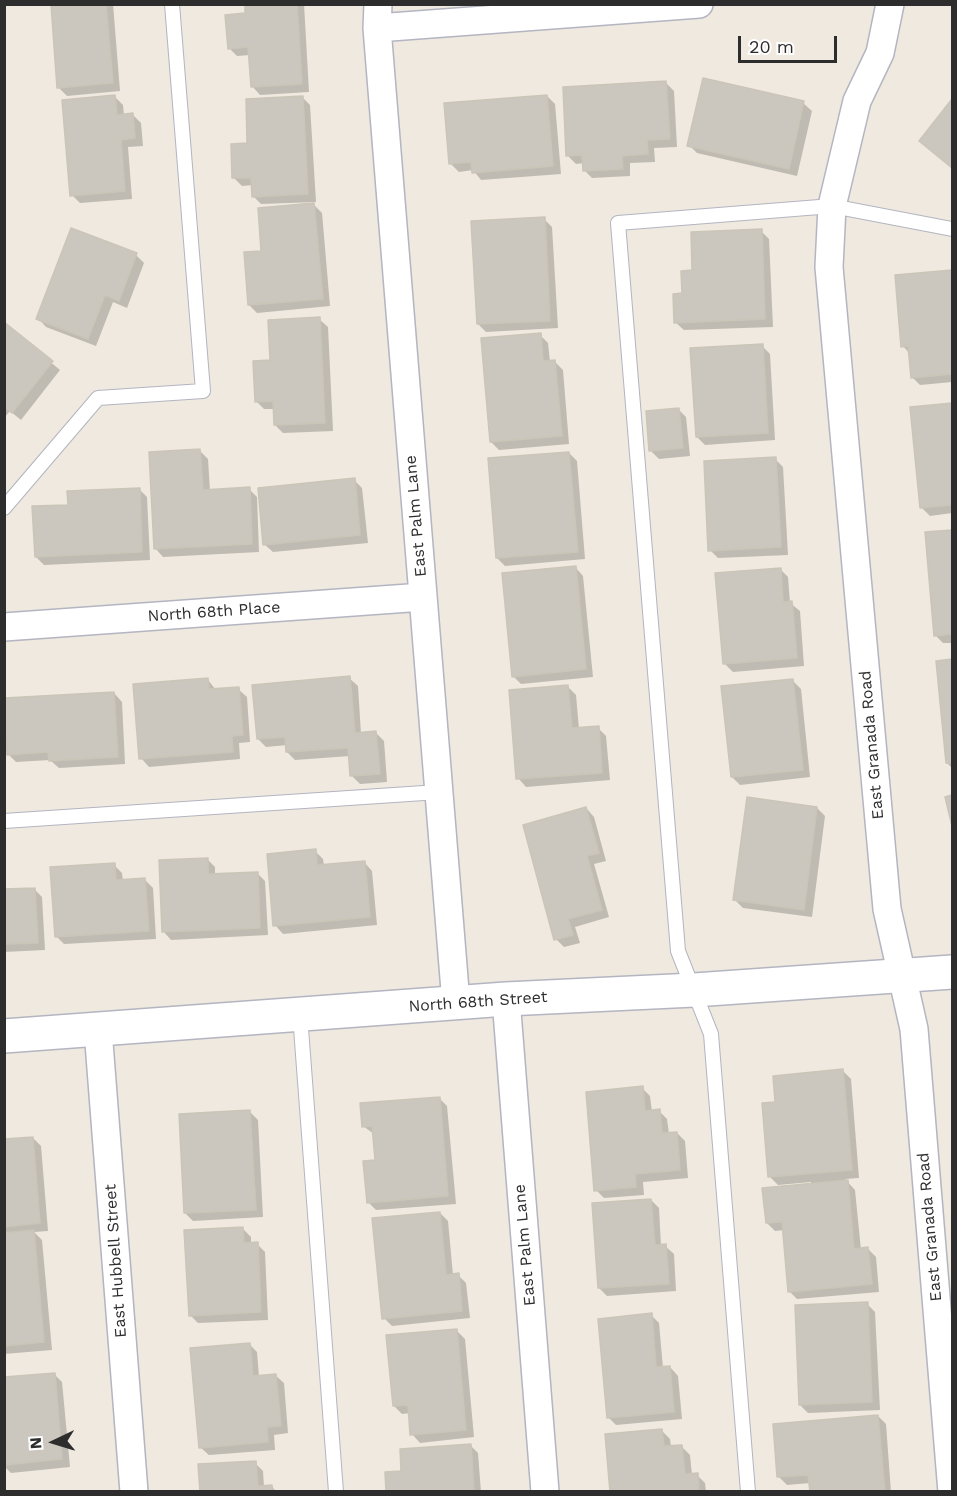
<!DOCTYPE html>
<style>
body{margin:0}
#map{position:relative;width:957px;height:1496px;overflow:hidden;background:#efe9df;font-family:"Work Sans",sans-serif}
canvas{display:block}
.frame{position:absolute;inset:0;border:6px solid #2d2d2d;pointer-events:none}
.north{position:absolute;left:24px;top:1412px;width:60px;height:60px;-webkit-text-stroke:4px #fff;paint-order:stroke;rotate:266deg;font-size:16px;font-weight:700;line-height:24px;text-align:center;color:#2d2d2d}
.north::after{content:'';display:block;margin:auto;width:21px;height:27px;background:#2d2d2d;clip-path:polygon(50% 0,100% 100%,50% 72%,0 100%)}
.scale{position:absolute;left:738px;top:36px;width:99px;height:27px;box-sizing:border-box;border:3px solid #2d2d2d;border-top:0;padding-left:8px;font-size:18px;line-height:21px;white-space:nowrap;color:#2d2d2d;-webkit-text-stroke:4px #fff;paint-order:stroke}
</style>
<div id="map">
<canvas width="957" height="1496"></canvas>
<div class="frame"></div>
<div class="north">N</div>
<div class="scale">20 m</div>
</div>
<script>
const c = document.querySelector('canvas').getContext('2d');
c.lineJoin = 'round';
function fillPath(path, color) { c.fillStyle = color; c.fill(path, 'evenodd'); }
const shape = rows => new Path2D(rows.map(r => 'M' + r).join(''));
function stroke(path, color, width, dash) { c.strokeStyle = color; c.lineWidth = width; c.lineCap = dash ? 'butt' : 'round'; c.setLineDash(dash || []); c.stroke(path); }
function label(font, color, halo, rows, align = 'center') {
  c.font = font + ' "Work Sans",sans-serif'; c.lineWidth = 4.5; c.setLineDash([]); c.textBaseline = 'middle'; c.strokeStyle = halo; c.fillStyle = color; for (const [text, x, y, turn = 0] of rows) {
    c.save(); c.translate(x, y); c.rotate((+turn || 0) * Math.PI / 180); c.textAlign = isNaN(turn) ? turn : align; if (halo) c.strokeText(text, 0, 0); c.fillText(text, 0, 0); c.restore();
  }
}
const shadow = shape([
 [52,4,113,4,120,91,67,96,59,88],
 [246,4,304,4,309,92,260,95,252,86,250,55,237,56,229,48,247,15],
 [666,83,674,91,677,147,654,148,655,162,630,163,630,176,592,178,584,170,584,163,576,164,568,156],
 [547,96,555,104,561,174,481,180,473,170,459,172,450,163],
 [115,97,123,105,124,116,133,115,141,123,143,146,128,147,132,199,80,203,72,195],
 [302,97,310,105,316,202,261,204,253,196,253,185,242,186,234,178,249,144],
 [952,102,952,168,921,141],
 [803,103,812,111,797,176,697,153,689,145],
 [314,205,322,213,330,306,257,313,249,305,263,253],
 [544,219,552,227,558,328,486,332,478,324],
 [761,231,769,239,773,327,684,330,675,322,694,272],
 [136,255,144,263,127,308,113,302,96,346,46,327,38,318],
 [952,271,952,382,920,385,912,377,910,354,903,346,897,276],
 [319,319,328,327,333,431,283,433,275,425,275,409,264,409,256,401,271,361],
 [4,324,60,370,21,420,10,411,4,418],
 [540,335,548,343,550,362,555,362,563,370,569,444,499,450,491,442],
 [762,346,770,354,775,440,705,445,697,437],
 [952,404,952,513,930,516,922,508,912,408],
 [678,409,686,417,690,456,659,459,651,451],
 [200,451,208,459,210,491,249,489,257,497,259,552,163,557,155,548],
 [569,453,577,461,585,559,505,566,497,558],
 [775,459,783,467,788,555,718,558,710,550],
 [354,480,362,488,368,543,273,552,264,544],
 [139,489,147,497,150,560,44,565,36,557,69,506],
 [952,531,952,643,943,643,935,635,926,533],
 [575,567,583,576,593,677,521,684,513,676],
 [780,569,788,577,790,603,800,611,804,666,733,672,724,663],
 [952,661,952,768,947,763,938,662],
 [349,678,358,686,361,734,376,733,384,741,387,782,360,784,352,776,350,756,295,760,287,752,287,745,266,747,258,739],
 [208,680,216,690,238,689,247,697,250,742,239,743,240,759,149,767,141,758],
 [792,680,801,689,810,777,740,785,732,777],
 [568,687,576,695,579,729,598,728,606,736,610,780,526,787,518,778],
 [114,693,122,702,125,764,59,768,50,760,16,762,8,754],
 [586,808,594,817,606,861,594,864,609,917,575,927,580,943,564,947,556,939],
 [817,808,825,816,812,917,743,908,735,900],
 [315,851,323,859,324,866,364,862,372,871,377,925,283,934,275,925],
 [207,859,215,867,215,875,257,873,265,881,268,935,171,940,163,931],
 [114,865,122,873,123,881,145,880,153,888,156,939,64,944,56,936],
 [34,889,42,897,45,950,4,952,4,891],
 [843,1071,851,1079,859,1178,845,1179,855,1190,861,1250,868,1249,876,1257,879,1292,797,1299,789,1291,784,1230,775,1231,767,1223,811,1185,811,1182,778,1185,770,1177,777,1103],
 [642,1088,650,1096,652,1112,659,1111,667,1119,669,1134,677,1133,685,1141,688,1178,643,1182,644,1195,604,1198,596,1190],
 [439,1098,447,1106,456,1204,376,1210,368,1202,377,1161,374,1134,363,1126],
 [250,1112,258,1120,263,1217,193,1221,185,1213],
 [33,1138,41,1146,48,1231,34,1232,42,1240,52,1350,4,1354,4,1141],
 [651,1200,659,1208,661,1246,665,1246,674,1254,676,1291,607,1296,599,1288],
 [440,1213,448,1221,453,1275,458,1275,466,1283,470,1318,392,1326,384,1318],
 [243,1229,251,1237,251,1244,257,1244,265,1252,268,1320,198,1323,190,1315],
 [867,1304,875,1312,880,1410,808,1413,800,1405],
 [651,1315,659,1323,663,1368,670,1367,678,1376,682,1419,616,1425,608,1417],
 [456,1330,465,1339,474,1437,420,1443,412,1434,410,1413,402,1414,394,1406],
 [249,1344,257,1352,259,1377,275,1375,284,1383,288,1433,274,1435,275,1450,209,1455,200,1447],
 [54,1374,62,1382,70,1467,11,1473,4,1466,4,1379],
 [878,1416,886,1424,891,1492,811,1492,810,1483,787,1485,779,1477],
 [662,1431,670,1439,671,1447,682,1447,690,1455,692,1475,697,1475,705,1483,706,1492,611,1492],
 [470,1445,478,1453,481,1492,388,1492,403,1472],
 [255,1463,263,1471,264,1487,272,1487,277,1492,202,1492]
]);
const building = shape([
 [51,4,106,4,113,83,57,88,51,4],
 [245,4,297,4,302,84,251,87,248,47,228,49,225,15,245,13,245,4],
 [703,78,804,101,789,169,687,146,703,78],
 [666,81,670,139,647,140,648,154,622,156,623,169,583,171,582,155,566,156,563,87,666,81],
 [115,95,117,115,133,113,135,138,121,140,125,191,70,196,62,100,115,95],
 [547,95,553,166,472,173,471,162,449,164,444,103,547,95],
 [303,96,308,194,252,197,251,178,232,178,231,144,247,143,246,99,303,96],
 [952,99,952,168,919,141,952,99],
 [314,203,323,299,248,305,244,252,261,251,258,208,314,203],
 [545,217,550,321,477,324,471,221,545,217],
 [71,228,137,253,119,301,105,295,88,339,36,319,71,228],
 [762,229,765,319,674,323,673,294,682,293,681,271,692,270,691,232,762,229],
 [952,270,952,374,911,378,908,346,901,347,895,275,952,270],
 [320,317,325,423,274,425,273,401,255,402,253,361,270,360,268,320,320,317],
 [4,322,53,361,12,413,4,407,4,322],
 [541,333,543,361,555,360,562,436,490,442,481,338,541,333],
 [763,344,768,433,696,437,690,348,763,344],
 [952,403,952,505,920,508,910,407,952,403],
 [679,408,683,448,649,451,646,411,679,408],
 [200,449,203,490,250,487,252,544,154,549,149,452,200,449],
 [569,452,578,552,496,558,488,458,569,452],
 [776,457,781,547,708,551,704,461,776,457],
 [355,478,360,535,263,545,258,488,355,478],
 [140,488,142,552,35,557,32,506,68,505,67,491,140,488],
 [952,530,952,634,934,636,925,532,952,530],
 [576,566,586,669,512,677,502,573,576,566],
 [781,568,783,602,792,601,797,658,723,664,715,573,781,568],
 [952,659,952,763,946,763,936,661,952,659],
 [350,676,355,733,376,731,380,774,350,776,348,748,286,752,285,737,257,739,252,685,350,676],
 [208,678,209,689,239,687,243,735,232,736,233,752,139,759,133,684,208,678],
 [793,679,803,770,731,777,721,686,793,679],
 [568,685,572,728,599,726,602,773,516,779,509,690,568,685],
 [114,692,118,757,49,761,48,752,7,755,4,698,114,692],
 [952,795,952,826,945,797,952,795],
 [747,797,817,807,804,910,733,900,747,797],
 [586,807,599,853,587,856,602,910,568,919,573,935,554,940,523,825,586,807],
 [316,849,317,865,365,861,370,917,273,926,267,854,316,849],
 [208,858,208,874,258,872,260,928,162,932,159,860,208,858],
 [115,863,116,880,145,878,149,931,55,937,50,867,115,863],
 [35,888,38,943,4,944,4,889,35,888],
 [843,1069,852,1170,768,1177,762,1103,775,1102,773,1076,843,1069],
 [643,1086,645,1111,660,1109,662,1133,677,1132,680,1170,635,1174,636,1187,594,1191,586,1092,643,1086],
 [440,1097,448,1196,367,1203,363,1161,375,1160,372,1126,362,1127,360,1103,440,1097],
 [250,1110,256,1210,184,1213,179,1114,250,1110],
 [33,1137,40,1223,4,1227,4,1139,33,1137],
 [848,1180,854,1249,868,1247,872,1284,788,1292,782,1222,766,1223,762,1188,848,1180],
 [651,1199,655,1245,666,1244,669,1284,598,1288,592,1203,651,1199],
 [440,1212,446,1275,459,1273,462,1311,382,1319,372,1218,440,1212],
 [243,1227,244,1243,258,1242,261,1312,189,1316,184,1230,243,1227],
 [34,1230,44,1342,4,1346,4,1233,34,1230],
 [868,1302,872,1402,799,1405,795,1305,868,1302],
 [652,1313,656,1367,670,1366,674,1412,607,1418,598,1319,652,1313],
 [457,1329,466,1430,410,1435,408,1405,393,1406,386,1335,457,1329],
 [250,1343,253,1376,276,1374,281,1426,267,1427,268,1442,199,1448,190,1348,250,1343],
 [55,1373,62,1459,4,1465,4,1377,55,1373],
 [878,1415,885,1492,810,1492,808,1475,777,1477,773,1424,878,1415],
 [662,1429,664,1446,682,1445,685,1474,698,1473,699,1492,610,1492,605,1434,662,1429],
 [471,1444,474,1492,386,1492,385,1472,401,1471,400,1449,471,1444],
 [256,1461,258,1486,272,1485,273,1492,200,1492,198,1464,256,1461]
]);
const lane = shape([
 [4,508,98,398,203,391,172,4],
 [4,821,439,792],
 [300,1015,336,1492],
 [748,1492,711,1034,678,951,618,223,832,206,952,229]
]);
const street = shape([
 [378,4,377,28,456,1003],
 [890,4,880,53,857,101,832,206,829,267,887,909,914,1029,952,1492],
 [377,28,699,4],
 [4,627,423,597],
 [506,999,545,1492],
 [98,1030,134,1492]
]);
const secondary = shape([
 [4,1036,506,999,694,990,952,972]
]);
const streetNames = [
 ["East Palm Lane",416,516,-95],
 ["North 68th Place",214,612,-4],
 ["East Granada Road",872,745,-95],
 ["North 68th Street",478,1002,-4],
 ["East Granada Road",930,1227,-95],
 ["East Palm Lane",525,1245,-95],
 ["East Hubbell Street",116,1261,-94]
];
fillPath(shadow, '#0003');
fillPath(building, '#cbc7be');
stroke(building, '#cbc5b8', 1.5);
stroke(lane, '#b3b5c1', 16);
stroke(street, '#b3b5c1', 30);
stroke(secondary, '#b3b5c1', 36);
stroke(lane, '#fff', 14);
stroke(street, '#fff', 27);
stroke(secondary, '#fff', 33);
label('16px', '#2d2d2d', '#fff', streetNames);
</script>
